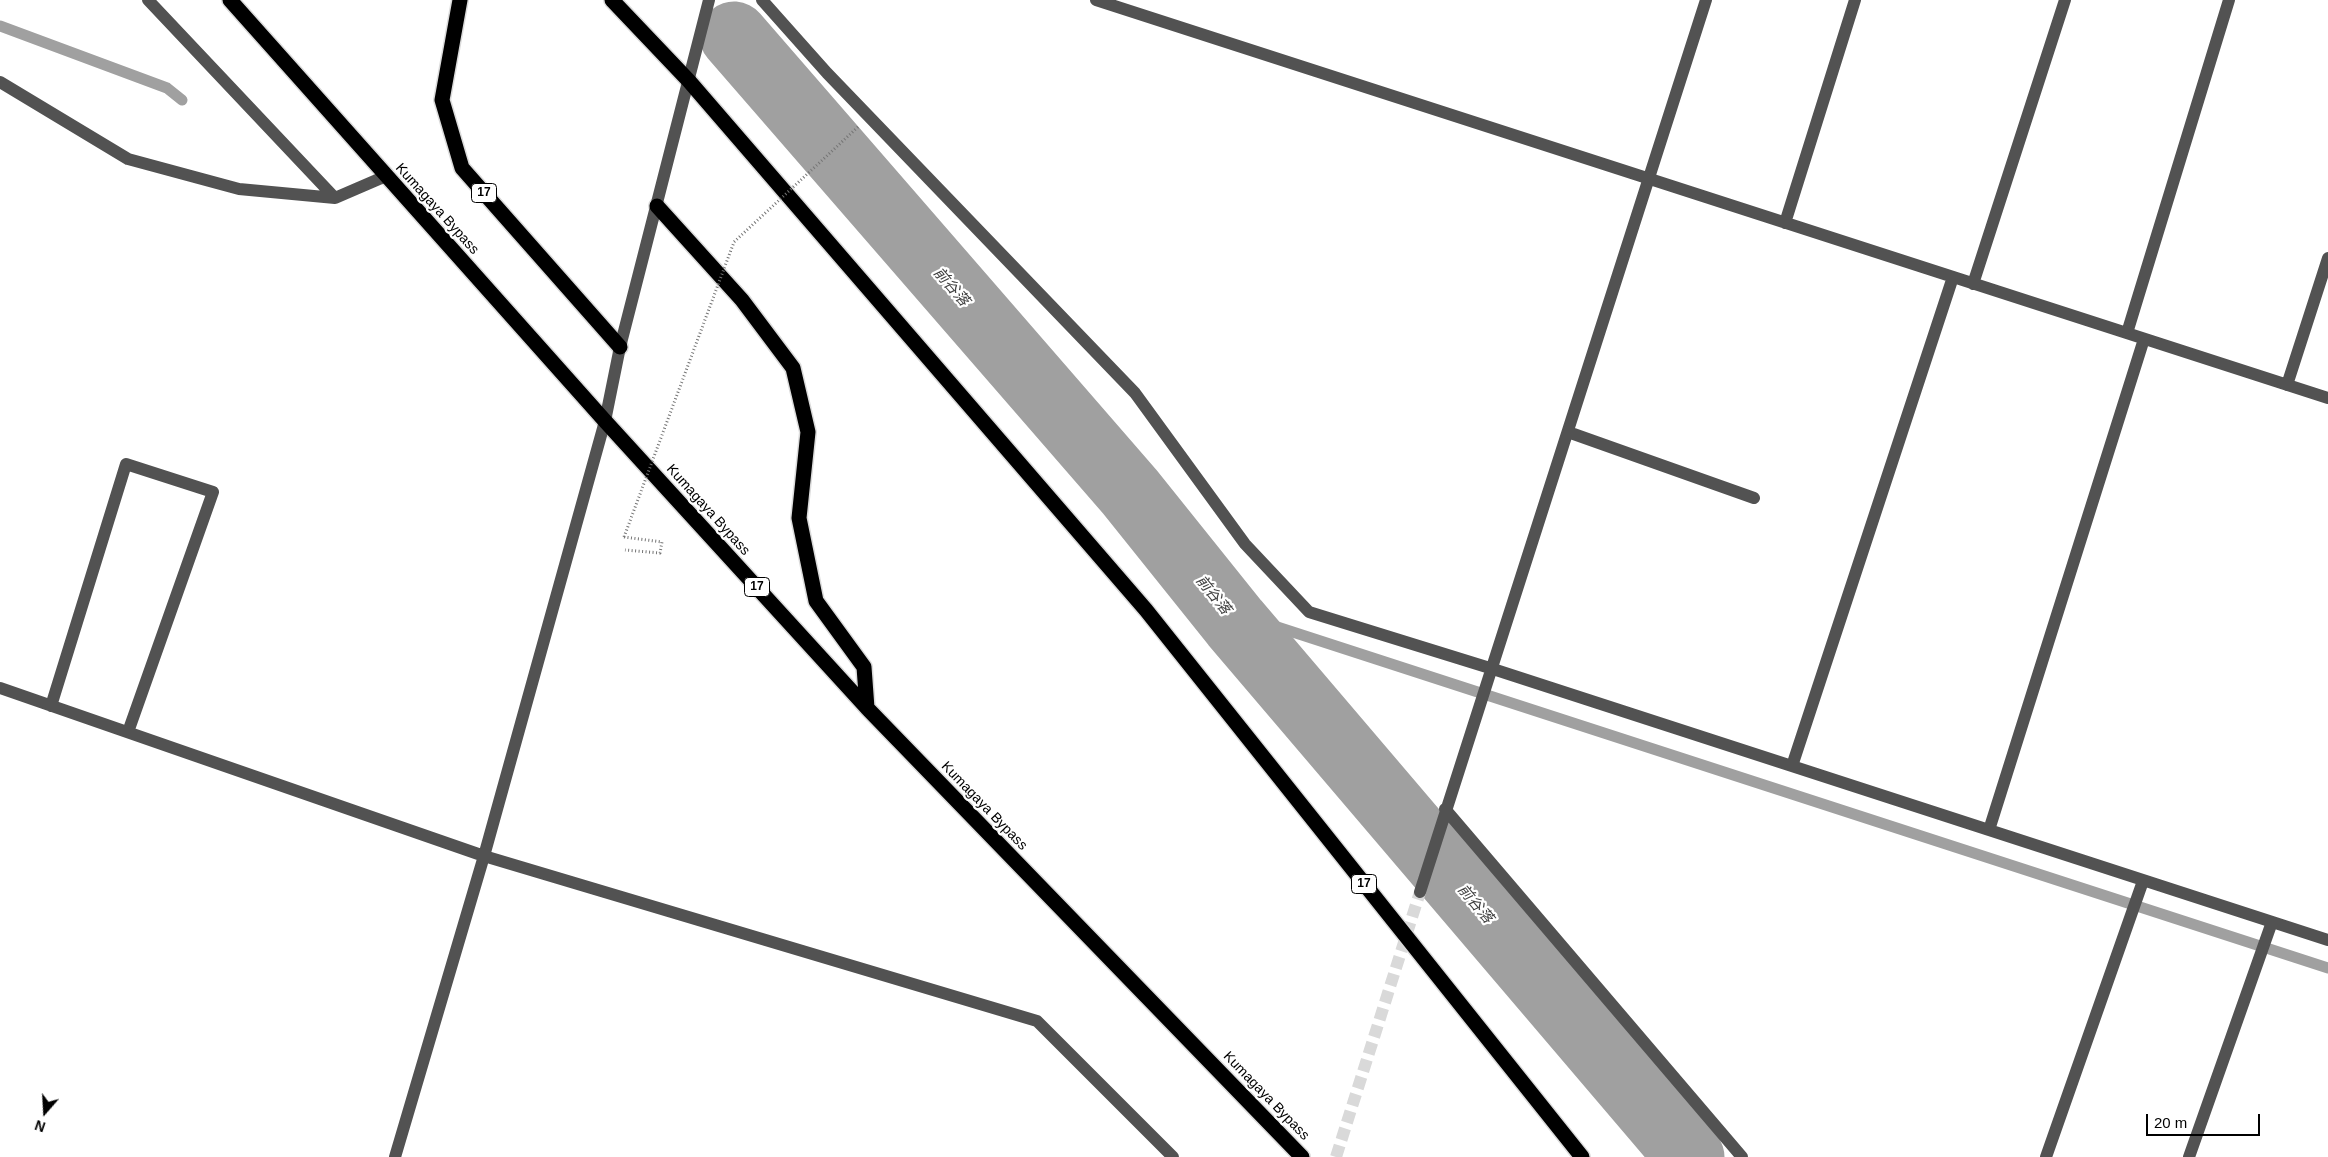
<!DOCTYPE html>
<meta charset="utf-8">
<style>
body{margin:0}
#map{position:relative;width:2328px;height:1157px;overflow:hidden;background:#fff;font-family:Arial,sans-serif}
canvas{display:block}
.north{position:absolute;left:20px;top:1087px;width:50px;height:50px;-webkit-text-stroke:4px #fff;paint-order:stroke;rotate:199deg;font-size:14px;font-weight:700;line-height:20px;text-align:center;color:#000}
.north::after{content:'';display:block;margin:auto;width:18px;height:22px;background:#000;clip-path:polygon(50% 0,100% 100%,50% 72%,0 100%)}
.scale{position:absolute;left:2146px;top:1114px;width:114px;height:22px;box-sizing:border-box;border:2px solid #000;border-top:0;padding-left:6px;font-size:15px;line-height:18px;white-space:nowrap;color:#000;-webkit-text-stroke:4px #fff;paint-order:stroke}
</style>
<div id="map">
<canvas width="2328" height="1157"></canvas>
<div class="north">N</div>
<div class="scale">20 m</div>
</div>
<script>
const c = document.querySelector('canvas').getContext('2d');
c.lineJoin = 'round';
const shape = rows => new Path2D(rows.map(r => 'M' + r).join(''));
function stroke(path, color, width, dash) { c.strokeStyle = color; c.lineWidth = width; c.lineCap = dash ? 'butt' : 'round'; c.setLineDash(dash || []); c.stroke(path); }
function label(font, color, halo, rows, align = 'center') {
  c.font = font + ' Arial,"Noto Sans JP",sans-serif'; c.lineWidth = 4.5; c.setLineDash([]); c.textBaseline = 'middle'; c.strokeStyle = halo; c.fillStyle = color; for (const [text, x, y, turn = 0] of rows) {
    c.save(); c.translate(x, y); c.rotate((+turn || 0) * Math.PI / 180); c.textAlign = isNaN(turn) ? turn : align; if (halo) c.strokeText(text, 0, 0); c.fillText(text, 0, 0); c.restore();
  }
}
const stream = shape([
 [0,26,167,88,182,100],
 [1225,610,2328,968]
]);
const river = shape([
 [734,36,1130,492,1235,623,1690,1157]
]);
const minorTunnel = shape([
 [1336,1157,1420,892]
]);
const path = shape([
 [624,537,662,542,660,553,625,550]
]);
const minor = shape([
 [148,0,335,198],
 [762,0,827,73,1135,393,1245,544,1309,612,1493,669,2328,940],
 [1096,0,2328,398],
 [0,82,128,159,239,189,335,198,386,176],
 [1785,223,1855,0],
 [1973,284,2065,0],
 [2127,333,2229,0],
 [2287,385,2328,258],
 [1568,432,1754,498],
 [0,688,484,856,1037,1021,1173,1157],
 [51,706,126,464,213,492,128,732],
 [1792,766,1953,277],
 [1445,809,1742,1157],
 [1989,830,2144,339],
 [1420,892,1706,0],
 [395,1157,484,856,605,421,620,347,709,0],
 [2046,1157,2143,881],
 [2189,1157,2272,922]
]);
const highway = shape([
 [230,0,605,421,867,708,1302,1157],
 [460,0,442,100,462,168,620,347],
 [612,0,689,81,1146,610,1582,1157],
 [657,206,742,300,793,368,808,432,799,518,816,601,864,667,867,708]
]);
const pathBridge = shape([
 [624,537,734,242,859,126]
]);
const shields = [
 [484,193,25],
 [757,587,25],
 [1364,884,25]
];
const shieldNames = [
 ["17",484,193],
 ["17",757,587],
 ["17",1364,884]
];
const streetNames = [
 ["Kumagaya Bypass",437,209,48],
 ["Kumagaya Bypass",708,510,48],
 ["Kumagaya Bypass",984,806,46],
 ["Kumagaya Bypass",1266,1096,46]
];
const waterNames = [
 ["前谷落",951,287,49],
 ["前谷落",1213,595,51],
 ["前谷落",1475,904,50]
];
stroke(stream, '#a0a0a0', 11);
stroke(river, '#a0a0a0', 69);
stroke(minorTunnel, '#d9d9d9', 12, [12, 6]);
stroke(highway, '#dbdbdb', 18);
stroke(path, '#747474', 3, [1, 2.5]);
stroke(minor, '#525252', 12);
stroke(highway, '#000', 15);
stroke(pathBridge, '#747474', 3, [1, 2.5]);
for (const [x, y, w] of shields) { const box = new Path2D(); box.roundRect(x - w / 2, y - 9.5, w, 19, 4); c.fillStyle = '#fff'; c.fill(box); stroke(box, '#000', 1); }
label('bold 12px', '#000', null, shieldNames);
label('14px', '#000', '#fff', streetNames);
label('italic 15px', '#414141', '#fff', waterNames);
</script>
